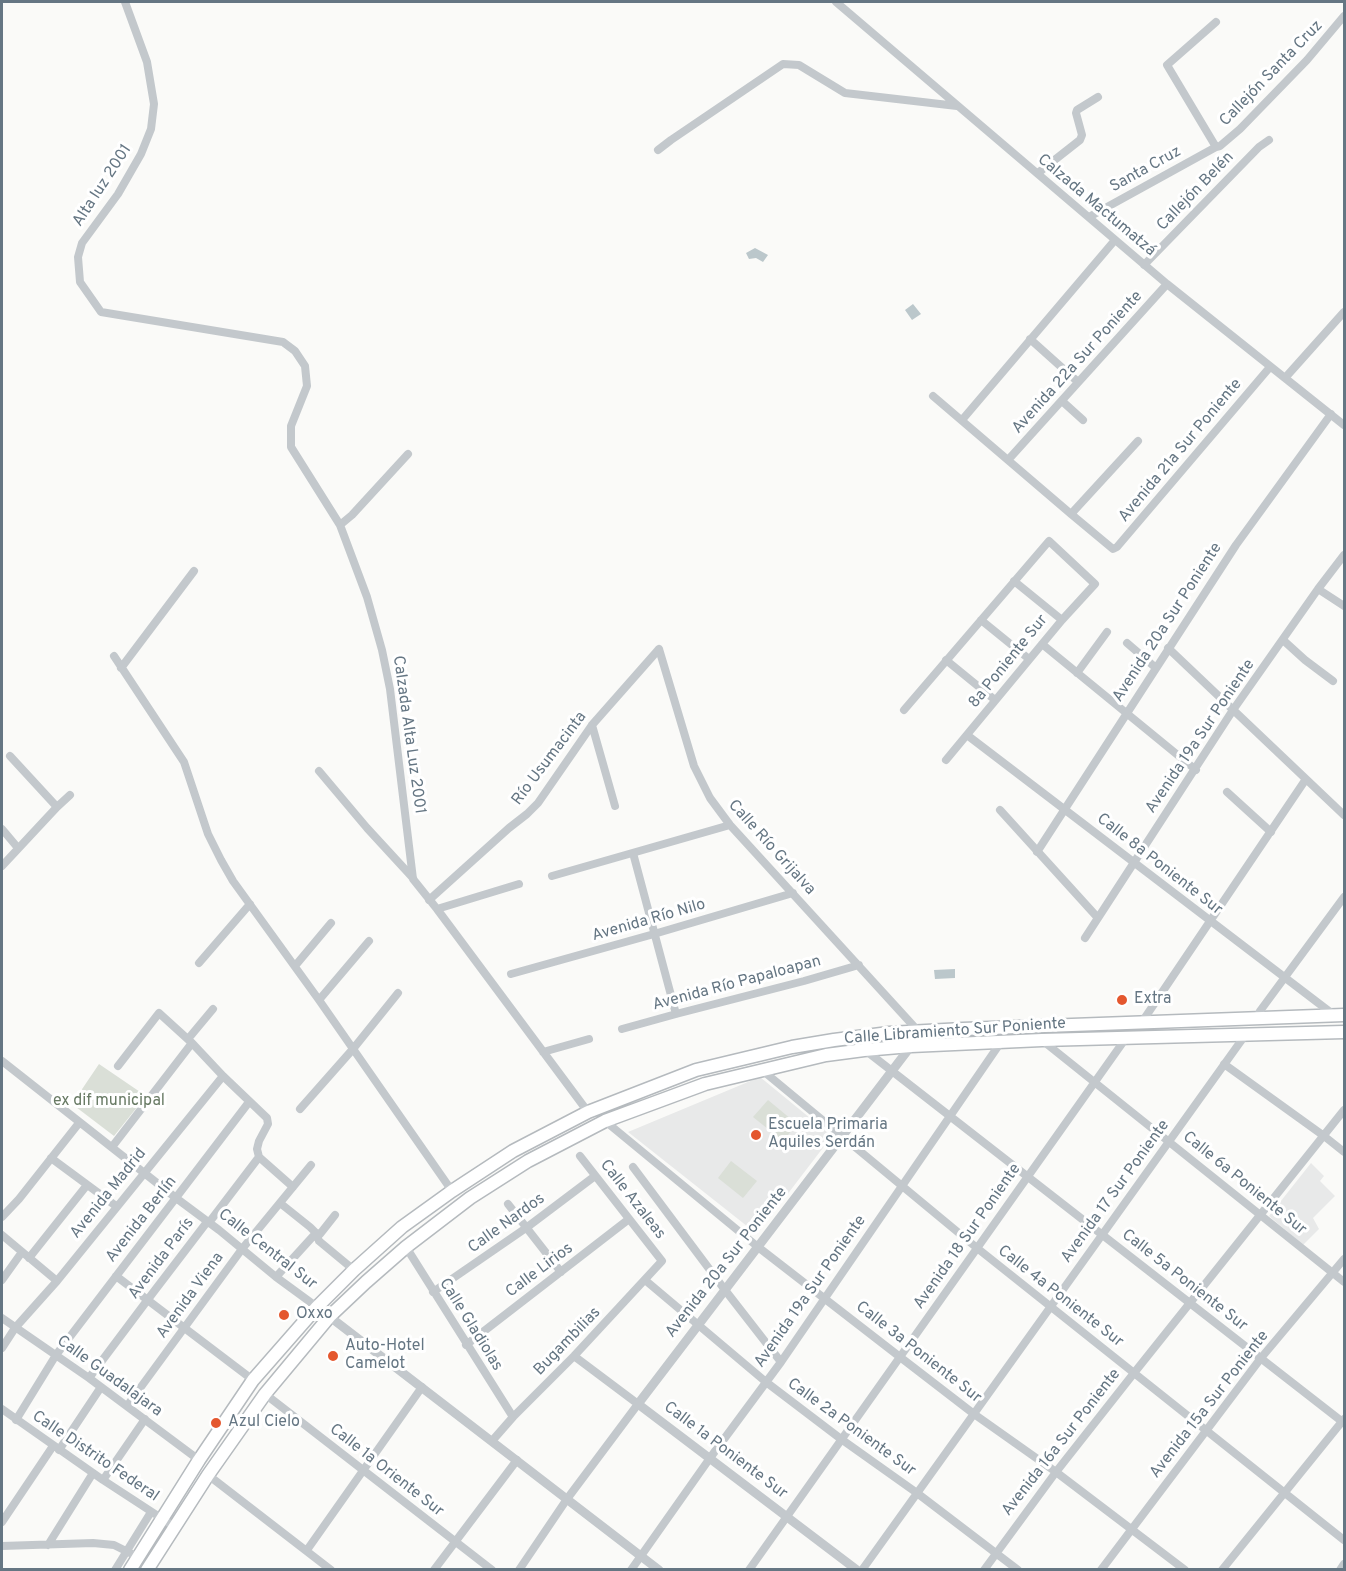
<!DOCTYPE html>
<meta charset="utf-8">
<style>
body{margin:0}
#map{position:relative;width:1346px;height:1571px;overflow:hidden;background:#fafaf8;font-family:Overpass,sans-serif}
canvas{display:block}
.frame{position:absolute;inset:0;border:3px solid #657683;pointer-events:none}
</style>
<div id="map">
<canvas width="1346" height="1571"></canvas>
<div class="frame"></div>
</div>
<script>
const c = document.querySelector('canvas').getContext('2d');
c.lineJoin = 'round';
function fillPath(path, color) { c.fillStyle = color; c.fill(path, 'evenodd'); }
const shape = rows => new Path2D(rows.map(r => 'M' + r).join(''));
function stroke(path, color, width, dash) { c.strokeStyle = color; c.lineWidth = width; c.lineCap = dash ? 'butt' : 'round'; c.setLineDash(dash || []); c.stroke(path); }
function label(font, color, halo, rows, align = 'center') {
  c.font = font + ' Overpass,sans-serif'; c.lineWidth = 6; c.setLineDash([]); c.textBaseline = 'middle'; c.strokeStyle = halo; c.fillStyle = color; for (const [text, x, y, turn = 0] of rows) {
    c.save(); c.translate(x, y); c.rotate((+turn || 0) * Math.PI / 180); c.textAlign = isNaN(turn) ? turn : align; if (halo) c.strokeText(text, 0, 0); c.fillText(text, 0, 0); c.restore();
  }
}
const built = shape([
 [760,1077,832,1136,757,1234,628,1132],
 [1311,1163,1324,1176,1320,1181,1335,1196,1313,1218,1319,1229,1303,1245,1269,1216]
]);
const green = shape([
 [99,1064,146,1096,114,1136,72,1104],
 [768,1100,797,1124,783,1141,753,1117],
 [731,1161,757,1181,743,1198,718,1178]
]);
const water = shape([
 [755,248,768,255,763,262,756,258,749,259,746,253],
 [913,304,921,314,912,320,905,310],
 [955,969,955,978,935,979,934,970]
]);
const minor = shape([
 [125,2,147,62,154,104,151,129,141,154,118,194,82,243,78,257,80,282,101,312,283,342,295,351,305,366,307,386,291,426,291,447,340,525,367,597,382,650,390,689,413,879,437,909,588,1112],
 [836,2,1167,284,1344,425],
 [1216,22,1167,65,1216,147],
 [658,150,671,140,783,64,799,65,845,93,957,106],
 [1038,173,1080,140,1082,135,1076,113,1077,110,1098,97],
 [1089,217,1216,147,1220,146,1240,129,1307,60,1344,16],
 [1144,265,1259,147,1269,140],
 [1030,339,1078,382],
 [1285,378,1344,312],
 [933,396,1071,514,1113,549,1117,547,1270,367],
 [1062,401,1083,420],
 [962,420,1115,240],
 [1008,460,1167,284],
 [1071,514,1138,441],
 [340,525,352,515,408,454],
 [1014,581,1062,620],
 [1318,589,1344,606],
 [981,620,1029,659],
 [1283,640,1305,660,1333,681],
 [1127,643,1156,668],
 [1042,644,1196,770],
 [1168,648,1344,815],
 [659,649,694,766,710,798,730,825,919,1032],
 [114,656,184,762,208,834,221,860,233,881,319,1000,452,1191],
 [946,660,995,700],
 [121,668,194,571],
 [1077,673,1107,632],
 [904,710,1049,541,1095,584,1062,620,946,760],
 [592,725,615,806],
 [967,735,1334,1015],
 [10,756,57,807],
 [319,771,367,828,413,878],
 [1227,792,1271,832],
 [1000,810,1098,918],
 [2,829,18,848],
 [1037,852,1236,545,1331,414],
 [633,853,676,1014],
 [2,866,57,807,70,795],
 [552,876,730,825],
 [429,900,509,828,527,814,538,803,592,725,659,649],
 [437,909,519,884],
 [1085,938,1233,710,1318,589,1344,555],
 [199,963,250,904],
 [295,966,331,923],
 [511,974,654,934,793,893],
 [319,1000,369,941],
 [1258,1017,1260,1011,1344,897],
 [1142,1022,1306,779],
 [622,1029,676,1014,804,981,859,965],
 [188,1039,213,1009],
 [1043,1041,1344,1282],
 [865,1050,1344,1423],
 [543,1052,589,1039],
 [2,1061,176,1198,219,1230,276,1277,317,1307],
 [1224,1064,1324,1136,1344,1152],
 [118,1066,159,1013,192,1043,223,1076,267,1118,268,1124,259,1141,257,1149,259,1157],
 [762,1070,977,1248,1344,1540],
 [300,1109,353,1049,398,993],
 [605,1121,758,1247,900,1357,974,1414,1056,1472,1185,1570],
 [112,1147,192,1043],
 [259,1157,293,1187],
 [51,1158,116,1206],
 [633,1167,725,1290,781,1362],
 [280,1203,310,1227,316,1233,319,1241,354,1270],
 [508,1204,561,1272],
 [2,1217,19,1199,79,1123],
 [2,1235,57,1281],
 [406,1247,513,1417],
 [29,1258,87,1185],
 [116,1276,253,1380],
 [276,1277,316,1233,320,1234,335,1215],
 [2,1280,22,1252],
 [645,1280,766,1382,841,1439,917,1493,1018,1570],
 [433,1292,526,1228,595,1176],
 [2,1318,89,1378,199,1460],
 [466,1345,629,1219],
 [2,1348,15,1328,57,1281,223,1076],
 [89,1378,152,1294,207,1222,211,1220,259,1157],
 [265,1394,492,1570],
 [127,1406,242,1249,311,1165],
 [2,1409,103,1480,175,1527],
 [16,1420,56,1355,249,1102],
 [492,1441,513,1417,574,1356,662,1261,580,1156],
 [59,1450,101,1387],
 [208,1475,331,1570],
 [103,1480,145,1419],
 [2,1522,53,1446],
 [48,1545,93,1473],
 [2,1546,93,1543,114,1545,138,1557],
 [307,1550,422,1387],
 [115,1570,151,1512],
 [434,1570,517,1460],
 [519,1570,567,1499,638,1404,574,1356],
 [631,1570,710,1458,781,1362,1001,1042],
 [749,1570,1126,1038],
 [862,1570,1246,1034],
 [984,1570,1056,1472,1134,1373,1344,1110],
 [1101,1570,1261,1358,1344,1259],
 [1222,1570,1344,1419],
 [1340,1570,1344,1564]
]);
const tertiary = shape([
 [317,1307,659,1570],
 [857,1570,638,1404,911,1046]
]);
const primary = shape([
 [130,1570,199,1460,253,1380,317,1307,354,1270,402,1227,452,1191,513,1151,588,1112,696,1070,792,1047,834,1040,889,1033,963,1029,1344,1015],
 [147,1570,208,1475,265,1394,330,1316,366,1282,406,1247,470,1198,528,1161,605,1121,705,1084,826,1055,864,1050,911,1046,1042,1040,1344,1032]
]);
const markers = [
 [1122,1000,6,"#e4572e"],
 [756,1135,6,"#e4572e"],
 [284,1315,6,"#e4572e"],
 [333,1356,6,"#e4572e"],
 [216,1423,6,"#e4572e"]
];
const streetNames = [
 ["Callejón Santa Cruz",1272,74,-46],
 ["Santa Cruz",1146,170,-29],
 ["Alta luz 2001",103,186,-57],
 ["Callejón Belén",1196,192,-46],
 ["Calzada Mactumatzá",1096,206,40],
 ["Avenida 22a Sur Poniente",1078,363,-48],
 ["Avenida 21a Sur Poniente",1181,451,-50],
 ["Avenida 20a Sur Poniente",1168,623,-57],
 ["8a Poniente Sur",1009,662,-51],
 ["Calzada Alta Luz 2001",408,735,82],
 ["Avenida 19a Sur Poniente",1201,737,-56],
 ["Río Usumacinta",550,759,-53],
 ["Calle Río Grijalva",771,848,48],
 ["Calle 8a Poniente Sur",1159,865,38],
 ["Avenida Río Nilo",649,921,-16],
 ["Avenida Río Papaloapan",737,984,-15],
 ["Calle Libramiento Sur Poniente",955,1032,-4],
 ["Calle 6a Poniente Sur",1244,1184,39],
 ["Avenida 17 Sur Poniente",1116,1192,-54],
 ["Avenida Madrid",109,1194,-51],
 ["Calle Azaleas",632,1200,52],
 ["Avenida Berlín",142,1220,-52],
 ["Calle Nardos",507,1224,-36],
 ["Avenida 18 Sur Poniente",968,1237,-55],
 ["Calle Central Sur",267,1250,38],
 ["Avenida París",162,1259,-53],
 ["Avenida 20a Sur Poniente",727,1263,-52],
 ["Calle Lirios",540,1271,-37],
 ["Calle 5a Poniente Sur",1184,1281,38],
 ["Avenida 19a Sur Poniente",811,1292,-55],
 ["Avenida Viena",191,1296,-54],
 ["Calle 4a Poniente Sur",1060,1297,38],
 ["Calle Gladiolas",470,1325,58],
 ["Bugambilias",568,1342,-46],
 ["Calle 3a Poniente Sur",918,1353,38],
 ["Calle Guadalajara",109,1377,36],
 ["Avenida 15a Sur Poniente",1210,1405,-52],
 ["Calle 2a Poniente Sur",851,1428,36],
 ["Avenida 16a Sur Poniente",1062,1443,-52],
 ["Calle 1a Poniente Sur",725,1451,37],
 ["Calle Distrito Federal",95,1457,34],
 ["Calle 1a Oriente Sur",386,1471,38]
];
const poiNames = [
 ["Extra",1134,1000],
 ["Escuela Primaria",768,1126],
 ["Aquiles Serdán",768,1144],
 ["Oxxo",296,1315],
 ["Auto-Hotel",345,1347],
 ["Camelot",345,1365],
 ["Azul Cielo",228,1423]
];
const parkNames = [
 ["ex dif municipal",109,1102]
];
fillPath(built, '#e8e9e9');
fillPath(green, '#dadfd7');
fillPath(water, '#bbc7cb');
stroke(primary, '#b5babe', 15);
stroke(minor, '#c3c8cc', 8);
stroke(tertiary, '#c3c8cc', 9);
stroke(primary, '#fff', 12);
for (const [x, y, r, color] of markers) { const dot = new Path2D(); dot.arc(x, y, r, 0, 2 * Math.PI); c.fillStyle = color; c.fill(dot); stroke(dot, '#fff', 2); }
label('16px', '#657683', '#fff', streetNames);
label('16px', '#657683', '#fff', poiNames, 'left');
label('16px', '#687a64', '#fff', parkNames);
</script>
